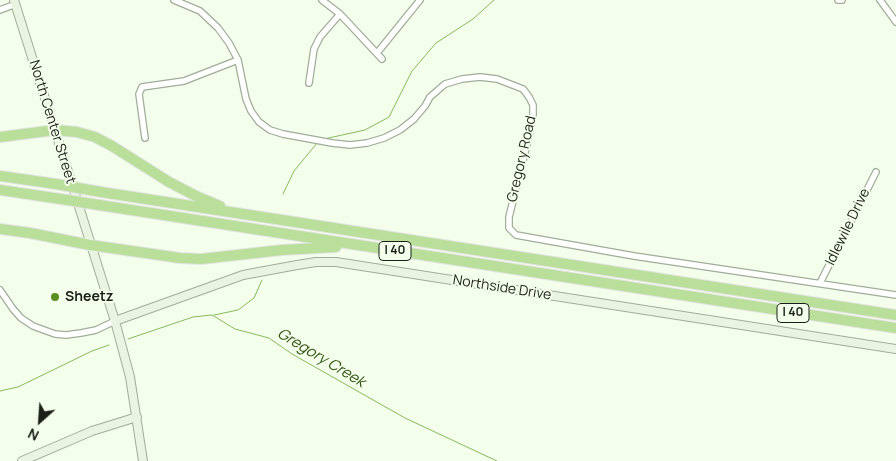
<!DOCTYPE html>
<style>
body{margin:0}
#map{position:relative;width:896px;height:461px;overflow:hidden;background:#f3feeb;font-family:Manrope,sans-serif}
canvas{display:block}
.north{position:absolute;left:15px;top:396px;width:50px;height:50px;-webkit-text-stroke:4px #f3feeb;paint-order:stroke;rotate:206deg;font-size:14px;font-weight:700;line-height:20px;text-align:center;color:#1b1f18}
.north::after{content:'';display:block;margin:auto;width:18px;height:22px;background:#1b1f18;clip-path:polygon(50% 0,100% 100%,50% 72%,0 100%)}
</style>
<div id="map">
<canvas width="896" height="461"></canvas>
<div class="north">N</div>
</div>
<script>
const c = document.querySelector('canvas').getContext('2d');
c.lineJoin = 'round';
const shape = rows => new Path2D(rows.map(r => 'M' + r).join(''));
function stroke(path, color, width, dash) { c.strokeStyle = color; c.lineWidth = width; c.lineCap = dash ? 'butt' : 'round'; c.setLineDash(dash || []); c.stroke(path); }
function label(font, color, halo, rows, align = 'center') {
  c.font = font + ' Manrope,sans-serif'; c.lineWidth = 4; c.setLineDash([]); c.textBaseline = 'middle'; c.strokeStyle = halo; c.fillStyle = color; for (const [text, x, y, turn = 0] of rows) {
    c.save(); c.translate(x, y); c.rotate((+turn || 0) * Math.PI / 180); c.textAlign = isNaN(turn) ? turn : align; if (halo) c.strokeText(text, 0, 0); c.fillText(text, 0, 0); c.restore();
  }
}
const stream = shape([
 [324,139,365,130,389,117,412,71,436,43,473,19,494,0],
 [283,194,294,171,317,143],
 [214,315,238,310,254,298,262,280],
 [128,339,193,317,212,315,235,329,269,338,292,354,405,418,497,461],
 [0,391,18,387,92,351,109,345]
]);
const street = shape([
 [174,0,200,11,218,28,229,43,238,60,246,99,251,111,259,122,270,130,283,134,332,143,350,145,367,143,384,138,400,130,414,119,425,106,430,97,445,84,462,79,480,77,497,79,523,89,529,97,533,105,533,115,529,136,509,217,509,228,516,235,634,256,896,295],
 [322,0,340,14,382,59],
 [838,0,842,0],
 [880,0,896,22],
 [0,10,16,4],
 [377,53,420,0],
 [309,83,314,49,320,37,340,14],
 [145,138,139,94,142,87,184,81,238,60],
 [820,283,876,172],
 [0,290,13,309,21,318,33,326,55,334,66,335,81,333,96,330,115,321]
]);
const secondary = shape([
 [14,0,115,321,130,377,143,461],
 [115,321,243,275,297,265,316,262,336,262,896,349],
 [22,461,92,431,137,417]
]);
const highway = shape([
 [0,137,55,130,77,132,95,137,112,146,169,182,196,196,220,206],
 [0,176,56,184],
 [0,190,61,199],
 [101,192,896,315],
 [99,205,896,328],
 [0,229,30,233,90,245,180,258,201,259,282,250,336,247]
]);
const highwayBridge = shape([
 [56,184,101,192],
 [61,199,99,205]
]);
const markers = [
 [55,297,5,"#5b8c23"]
];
const shields = [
 [395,251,32],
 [793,313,32]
];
const shieldNames = [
 ["I 40",395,251],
 ["I 40",793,313]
];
const streetNames = [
 ["North Center Street",52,122,73],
 ["Gregory Road",522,159,-77],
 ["Idlewile Drive",848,227,-64],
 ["Northside Drive",502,288,9]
];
const poiNames = [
 ["Sheetz",65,297]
];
const waterNames = [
 ["Gregory Creek",321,358,31]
];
stroke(stream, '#89b85f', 1);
stroke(street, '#a2ac9a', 8);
stroke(secondary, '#a2ac9a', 10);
stroke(highway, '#e4e4e3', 12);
stroke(street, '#fff', 5.5);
stroke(secondary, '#eaf5e1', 8);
stroke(highway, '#b9df9b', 10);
stroke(highwayBridge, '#e4e4e3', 12, []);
stroke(highwayBridge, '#b9df9b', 10);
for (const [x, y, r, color] of markers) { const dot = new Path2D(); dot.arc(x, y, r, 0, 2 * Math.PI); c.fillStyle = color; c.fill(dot); stroke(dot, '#f3feeb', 2); }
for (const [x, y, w] of shields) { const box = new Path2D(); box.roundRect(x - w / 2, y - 9.5, w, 19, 4); c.fillStyle = '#f3feeb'; c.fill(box); stroke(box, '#1b1f18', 1); }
label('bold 12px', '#1b1f18', null, shieldNames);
label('14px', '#1b1f18', '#f3feeb', streetNames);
label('bold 14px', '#1b1f18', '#f3feeb', poiNames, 'left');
label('italic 15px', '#365416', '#f3feeb', waterNames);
</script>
